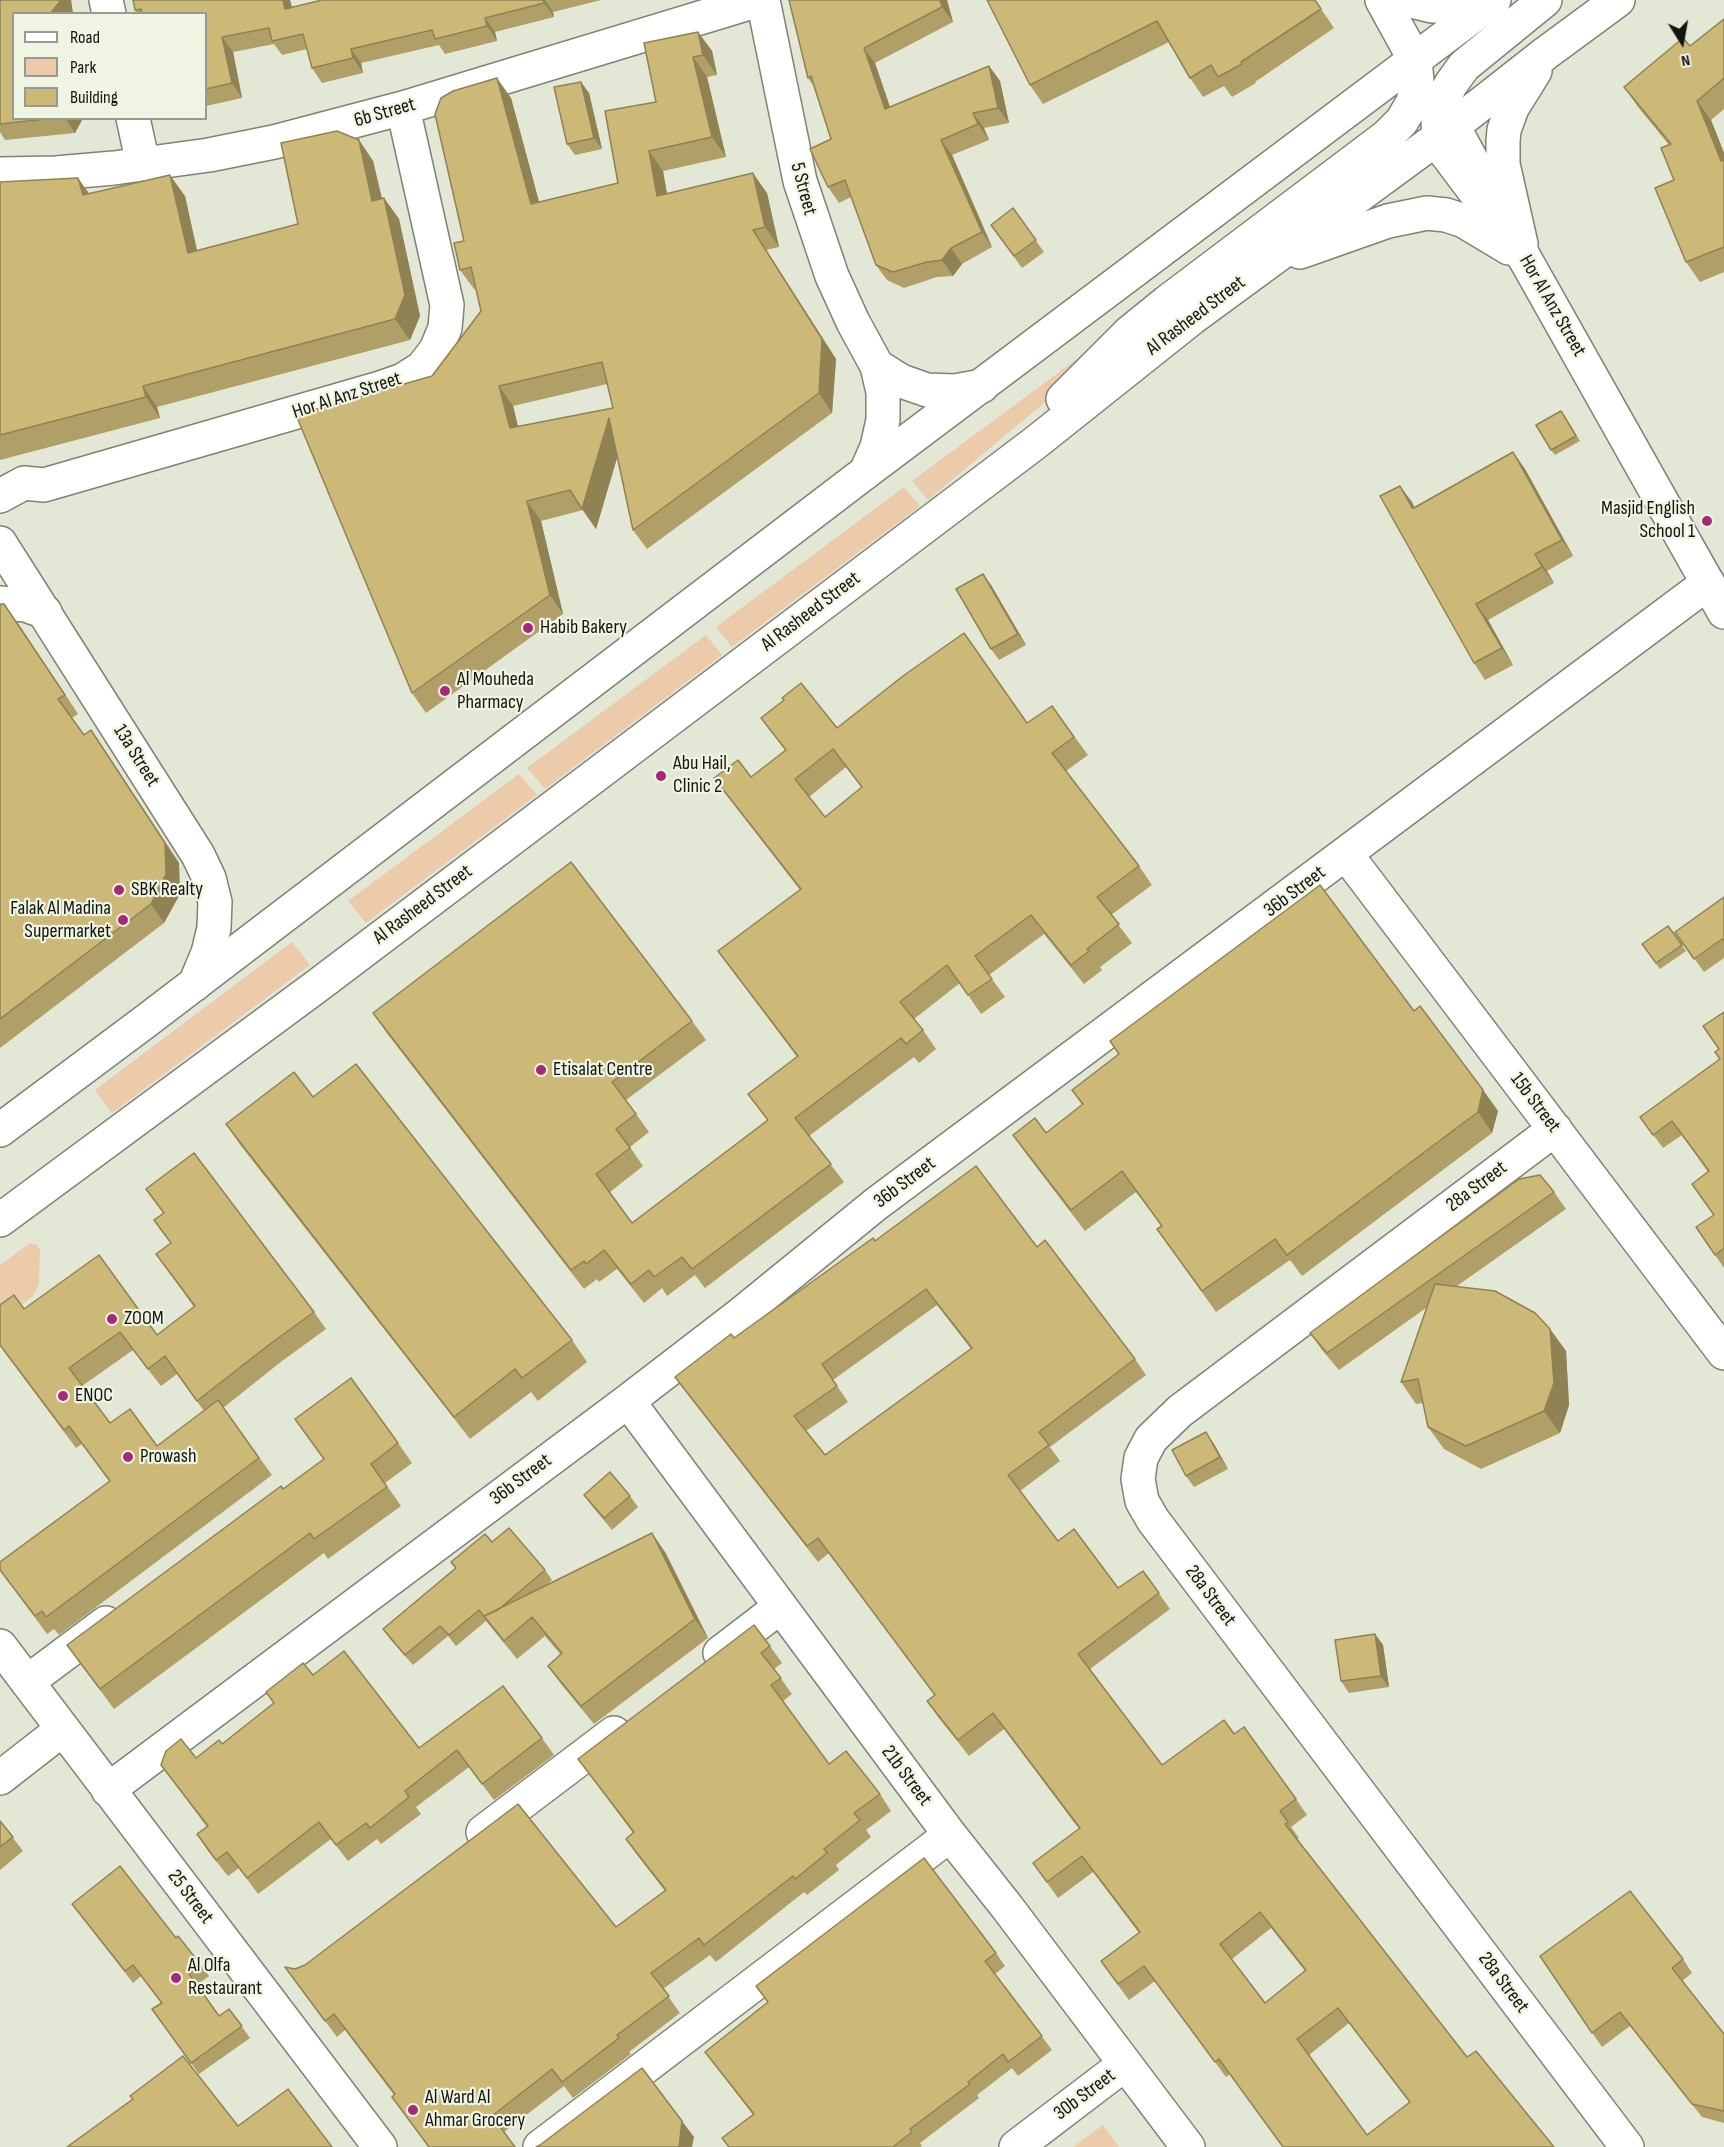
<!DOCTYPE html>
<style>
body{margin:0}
#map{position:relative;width:1724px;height:2147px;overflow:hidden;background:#e2e7d6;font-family:"Sofia Sans Condensed",sans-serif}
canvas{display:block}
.legend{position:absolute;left:12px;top:12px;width:195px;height:108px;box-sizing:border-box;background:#eff4e3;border:2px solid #979b8e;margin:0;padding:8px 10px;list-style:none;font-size:18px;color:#13150f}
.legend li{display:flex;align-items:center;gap:12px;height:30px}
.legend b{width:30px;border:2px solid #979b8e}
.north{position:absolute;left:1652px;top:12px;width:60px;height:60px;-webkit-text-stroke:4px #eff4e3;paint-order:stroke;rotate:169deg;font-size:16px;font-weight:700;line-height:24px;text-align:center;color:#13150f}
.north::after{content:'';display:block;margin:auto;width:21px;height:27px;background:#13150f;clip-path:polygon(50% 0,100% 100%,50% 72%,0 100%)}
</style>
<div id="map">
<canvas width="1724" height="2147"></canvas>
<ul class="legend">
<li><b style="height:8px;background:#fff"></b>Road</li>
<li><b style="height:16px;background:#eccbaa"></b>Park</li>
<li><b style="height:16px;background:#cdb977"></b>Building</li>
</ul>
<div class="north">N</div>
</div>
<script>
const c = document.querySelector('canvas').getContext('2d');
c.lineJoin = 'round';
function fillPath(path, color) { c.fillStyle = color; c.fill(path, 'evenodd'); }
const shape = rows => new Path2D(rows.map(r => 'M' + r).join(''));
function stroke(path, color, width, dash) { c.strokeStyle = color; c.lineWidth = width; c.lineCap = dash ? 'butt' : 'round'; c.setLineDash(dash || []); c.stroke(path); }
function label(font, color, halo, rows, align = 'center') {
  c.font = font + ' "Sofia Sans Condensed",sans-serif'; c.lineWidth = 4.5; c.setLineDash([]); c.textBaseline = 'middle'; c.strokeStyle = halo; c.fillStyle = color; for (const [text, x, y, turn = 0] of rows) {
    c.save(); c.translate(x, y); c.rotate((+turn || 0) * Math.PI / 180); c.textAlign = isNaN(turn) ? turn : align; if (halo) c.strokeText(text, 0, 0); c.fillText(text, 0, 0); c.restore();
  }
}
const green = shape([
 [1089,350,1095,355,1051,397,928,500,912,481],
 [904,487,920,506,732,647,716,627],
 [706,635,722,655,545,789,527,768],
 [519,774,537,795,366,923,348,901],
 [292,942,310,965,112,1113,95,1090],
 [30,1243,37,1245,40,1250,39,1284,33,1296,0,1322,0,1265],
 [1103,2125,1119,2147,1073,2147]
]);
const minor = shape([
 [106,0,109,14],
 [763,0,800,181,832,276,853,322,877,366,883,392,883,420,877,447,866,472],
 [1382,0,1415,60],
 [133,118,143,164],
 [0,174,56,173,114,168,209,155,274,142,403,108,759,0],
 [877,366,901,381,927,390,955,391,982,386],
 [0,496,24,483,44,485,380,388,403,380,422,368,436,350,445,328,447,305,403,108],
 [0,603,26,605,45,612],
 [1346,854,1724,1353],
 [1555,1129,1180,1411,1151,1439,1141,1458,1138,1479,1142,1501,1153,1520,1627,2147],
 [628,1401,950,1835,1007,1907,1188,2147],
 [0,1646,380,2147],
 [720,1653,780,1607],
 [27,1682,106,1623],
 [0,1778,63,1729],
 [108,1790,628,1401,741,1314,876,1204,1708,583],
 [483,1832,614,1733],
 [540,2147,950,1835],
 [1016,2147,1125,2064]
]);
const tertiary = shape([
 [1440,102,1524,257,1724,612],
 [0,543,198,855,209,878,215,902,214,928,208,953,195,984]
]);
const secondary = shape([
 [1407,0,1432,6,1449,5,1471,0],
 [1521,244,1503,164,1503,141,1504,130,1512,108,1535,71],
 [1300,252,1388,221,1427,213,1446,215,1464,221,1509,248],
 [1524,257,1445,152,1439,137,1438,122,1441,103,1451,84,1464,66,1545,0],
 [1063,399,1130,332,1167,302,1387,136,1402,121,1413,102,1417,81,1415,60],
 [0,1130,146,1021,866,472,1494,0],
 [0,1220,317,986,1035,443,1192,318,1439,137,1546,53,1618,0]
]);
const wall = shape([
 [0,0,71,0,73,14,14,14,14,118,83,118,75,133,5,140,0,132],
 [133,0,290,0,292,7,322,0,601,0,553,12,554,17,495,32,497,41,445,54,439,45,361,63,363,73,322,83,312,68,307,49,282,55,274,44,233,52,242,98,206,106,206,14,137,14,135,10],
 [789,0,947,0,953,22,875,63,890,107,989,66,1000,81,1009,123,984,128,989,140,952,155,992,247,962,264,953,276,937,277,904,288,887,280,876,265,851,197,839,203,828,187,831,139,813,85,808,78],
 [987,0,1315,0,1334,28,1255,82,1256,83,1232,97,1224,86,1203,97,1190,78,1169,42,1043,104,1030,85],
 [1724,19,1724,109,1711,120,1724,153,1724,272,1700,282,1686,262,1669,145,1638,107,1624,87,1690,46],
 [698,32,712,51,717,75,707,77,726,157,663,171,667,194,767,193,779,247,766,250,836,359,832,413,647,549,633,530,617,457,596,529,583,510,541,521,563,614,426,713,412,693,432,376,481,311,476,289,474,289,460,270,464,241,511,98,539,202,618,183,656,102],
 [607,384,613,408,518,426,513,406],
 [589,93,602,149,575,155,567,144],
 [359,140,373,161,382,198,384,198,399,219,420,316,410,340,157,407,160,418,0,460,0,182,89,193,185,196,197,250,298,224],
 [1013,208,1044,252,1022,268,991,225],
 [1565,416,1580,441,1555,455,1551,450],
 [1513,452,1525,469,1573,556,1547,571,1554,583,1488,620,1513,665,1485,680,1474,663,1400,486,1414,507],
 [991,585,1026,645,999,660,991,649],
 [0,604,18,623,78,714,72,718,84,735,91,730,179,863,180,894,164,923,0,1048],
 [1052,706,1088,755,1066,771,1139,866,1152,885,1111,915,1132,943,1100,967,1102,970,1084,984,1044,934,989,975,1005,997,981,1014,960,983,914,1019,923,1030,936,1049,919,1063,914,1057,809,1136,844,1182,705,1288,695,1275,667,1296,662,1288,644,1303,617,1269,599,1282,597,1279,584,1289,386,1032,373,1013,692,1021,706,1040,626,1100,649,1132,630,1147,643,1166,610,1192,632,1223,767,1120,748,1094,797,1057,718,951,800,890,728,797,714,778,751,777,785,750,761,718,837,728,1027,723],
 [846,767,862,788,825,817,809,797],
 [1724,897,1724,958,1704,972,1675,932],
 [1668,926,1686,951,1660,969,1642,944],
 [1414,1011,1483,1090,1498,1111,1492,1133,1302,1276,1290,1260,1216,1312,1157,1229,1162,1226,1136,1192,1085,1231,1027,1155,1013,1135,1046,1133,1082,1105,1072,1090,1119,1054,1110,1041],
 [1724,1012,1724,1268,1715,1255,1714,1215,1708,1172,1682,1135,1663,1148,1640,1117,1720,1059,1719,1049],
 [313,1097,572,1340,587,1362,538,1401,531,1392,470,1439,241,1146,226,1124],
 [146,1189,314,1312,326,1329,282,1361,223,1408,272,1475,59,1635,54,1629,47,1634,0,1570,109,1481,82,1444,76,1448,0,1346,0,1305,157,1335,194,1307,156,1254,171,1243,154,1220,163,1213],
 [133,1350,161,1386,177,1374,204,1411,157,1446,110,1423,82,1386],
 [1554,1192,1566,1209,1457,1286,1550,1329,1566,1351,1569,1405,1560,1433,1481,1469,1444,1449,1428,1427,1423,1403,1416,1404,1401,1382,1426,1308,1339,1370,1322,1350,1310,1333],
 [875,1241,1037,1247,1135,1359,1146,1375,1050,1447,1060,1461,1020,1491,1058,1541,1118,1588,1143,1571,1170,1609,1090,1669,1162,1765,1234,1734,1296,1799,1307,1815,1291,1827,1299,1838,1297,1839,1467,2057,1554,2147,1283,2147,1230,2074,1226,2077,1155,1981,1129,2000,1112,1977,1101,1961,1139,1933,1093,1872,1058,1898,1033,1863,1079,1829,1004,1729,969,1756,938,1717,927,1701,935,1695,829,1553,818,1562,686,1392,675,1377,734,1338],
 [937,1305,971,1349,825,1455,806,1431,848,1402,833,1380],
 [1271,1928,1305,1971,1265,2003,1232,1959],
 [1349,2023,1409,2102,1367,2135,1309,2055],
 [295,1419,398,1443,412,1463,385,1483,401,1506,328,1559,324,1553,114,1709,67,1645,324,1459],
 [1206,1432,1214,1444,1228,1469,1194,1487,1186,1476],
 [584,1495,630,1496,638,1507,612,1530,592,1506],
 [492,1542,545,1570,552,1580,545,1586,665,1552,708,1638,594,1724,561,1684,548,1666,561,1655,545,1636,517,1659,486,1621,456,1646,448,1636,413,1665,390,1639,383,1629,455,1568,451,1562],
 [1375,1634,1383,1645,1389,1687,1349,1693,1341,1681],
 [770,1646,782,1663,774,1669,792,1694,783,1701,829,1764,880,1794,891,1811,866,1830,871,1837,836,1865,839,1870,807,1895,804,1892,716,1962,710,1955,663,1989,680,2013,629,2052,631,2054,573,2098,564,2086,504,2132,394,2095,345,2030,337,2037,285,1967,295,1969,616,1927,665,1891,637,1855,626,1839,633,1833,578,1759],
 [313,1675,419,1748,542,1738,554,1755,494,1800,469,1767,416,1807,421,1814,381,1844,377,1839,348,1861,331,1839,258,1894,239,1868,228,1876,208,1851,197,1834,207,1827,161,1765,196,1758,222,1744,274,1703,266,1692],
 [0,1821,23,1851,0,1870],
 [72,1904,176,1938,201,1965,209,1976,197,1985,219,2016,229,2009,250,2038,199,2074,152,2009,161,2003,141,1976,133,1983],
 [996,1953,1005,1966,995,1974,1052,2050,1018,2076,1012,2068,977,2095,979,2098,920,2143,922,2146,920,2147,729,2147,753,2115,705,2052,768,2003,756,1986],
 [1540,1956,1683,1959,1692,1973,1682,1981,1724,2034,1724,2123,1702,2117,1630,2026,1602,2047]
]);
const shadedWall = shape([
 [61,0,71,0,73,14,50,14],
 [283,0,290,0,295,23,285,9],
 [543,0,545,0,553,12,554,17,544,3],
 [940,0,947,0,953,22,942,7],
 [485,18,495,32,497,41,487,26],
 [698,32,712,51,717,75,703,55],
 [222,37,233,52,242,98,232,83],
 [864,48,875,63,896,125,885,109],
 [351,49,361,63,363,73,353,58],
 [693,57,707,77,726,157,712,137],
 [989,66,1000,81,1009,123,998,108],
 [497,78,511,98,545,224,531,204],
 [581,82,589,93,602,149,594,138],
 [1697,101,1711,120,1724,153,1724,165,1721,161],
 [973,113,984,128,989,140,978,124],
 [65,118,83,118,75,133],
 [359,140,373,161,387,221,372,201],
 [941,140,952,155,992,247,982,232],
 [649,151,663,171,671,216,657,196],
 [753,173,767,193,779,247,765,227],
 [170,175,185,196,202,274,188,253],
 [78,178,93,199,83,195],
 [384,198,399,219,420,316,410,340,395,319],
 [753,230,766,250,836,359,832,413,819,393],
 [951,248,962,264,953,276,942,260],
 [143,386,157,407,160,418,146,397],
 [499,386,513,406,523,448,510,428],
 [609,418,623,438,596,529,582,509],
 [1513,452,1525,469,1573,556,1562,540],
 [1400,486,1412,502,1423,525,1412,508],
 [527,501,541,521,563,614,550,595],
 [1535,554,1547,571,1554,583,1542,567],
 [983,574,991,585,1026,645,1018,634],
 [1476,604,1488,620,1513,665,1502,648],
 [91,730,179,863,180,894,164,923,151,904],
 [1483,1090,1498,1111,1492,1133,1478,1112],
 [1550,1329,1566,1351,1569,1405,1560,1433,1544,1411],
 [1206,1432,1214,1444,1228,1469,1220,1457],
 [652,1533,665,1552,708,1638,695,1619],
 [1375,1634,1383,1645,1389,1687,1381,1676],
 [682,2121,694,2137,692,2147,679,2147]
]);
const building = shape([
 [0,0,61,0,50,14,14,14,14,118,55,118,0,124,0,0],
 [133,0,283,0,285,9,322,0,543,0,544,3,485,18,487,26,435,39,432,30,351,49,353,58,312,68,303,34,272,41,269,28,222,37,232,83,206,89,206,14,142,14,141,9,135,10,133,0],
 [789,0,940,0,942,7,864,48,885,109,989,66,998,108,973,113,978,124,941,140,982,232,951,248,942,260,927,262,893,272,876,265,845,180,828,187,810,149,831,139,811,76,808,78,789,0],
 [987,0,1315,0,1321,9,1241,62,1242,64,1218,77,1211,65,1190,78,1157,21,1030,85,987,0],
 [1724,19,1724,78,1697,101,1721,161,1724,160,1724,247,1686,262,1655,188,1674,180,1661,148,1671,144,1624,87,1683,38,1690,46,1724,19],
 [698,32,703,55,693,57,712,137,649,151,657,196,753,173,765,227,753,230,822,339,819,393,633,530,609,418,582,509,570,490,527,501,550,595,412,693,296,415,432,376,481,311,471,267,460,270,454,243,464,241,435,114,441,98,453,91,497,78,531,204,618,183,605,111,656,102,644,43,698,32],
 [602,362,613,408,510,428,499,386,602,362],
 [581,82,594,138,567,144,554,87,581,82],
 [337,131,359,140,372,201,384,198,405,295,395,319,143,386,146,397,0,435,0,182,78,178,83,195,170,175,188,253,298,224,281,143,337,131],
 [1013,208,1036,240,1014,256,991,225,1013,208],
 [1561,411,1576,436,1551,450,1536,425,1561,411],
 [1513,452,1562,540,1535,554,1542,567,1476,604,1502,648,1474,663,1380,496,1400,486,1412,508,1414,508,1513,452],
 [983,574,1018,634,991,649,956,589,983,574],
 [0,604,4,604,65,695,58,699,84,735,91,730,165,843,166,874,151,904,0,1019,0,604],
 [964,633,1027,723,1052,706,1074,737,1052,753,1139,866,1097,897,1119,924,1087,949,1089,951,1071,965,1031,915,975,956,992,979,968,995,947,965,900,1002,923,1030,906,1044,901,1038,795,1118,831,1164,692,1269,682,1257,654,1277,649,1270,631,1284,604,1250,586,1264,584,1261,571,1270,373,1013,571,862,692,1021,612,1082,636,1114,616,1129,630,1148,596,1174,632,1223,768,1120,748,1094,798,1056,718,951,801,889,714,778,738,760,751,777,786,750,761,718,784,700,782,698,801,683,837,728,903,676,964,633],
 [833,749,862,787,825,817,795,779,833,749],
 [1320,885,1414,1011,1420,1006,1483,1090,1478,1112,1287,1255,1275,1239,1202,1291,1157,1229,1162,1226,1122,1171,1071,1210,1013,1135,1035,1118,1046,1133,1083,1104,1072,1090,1119,1054,1110,1041,1320,885],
 [1724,897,1724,941,1722,939,1694,959,1675,932,1724,897],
 [1668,926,1682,945,1656,963,1642,944,1668,926],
 [1724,1012,1724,1248,1715,1255,1696,1227,1714,1215,1692,1184,1709,1171,1672,1121,1653,1135,1640,1117,1720,1059,1715,1052,1719,1049,1703,1026,1724,1012],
 [356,1064,572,1340,522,1378,515,1369,454,1417,226,1124,294,1072,313,1097,356,1064],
 [194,1153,314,1312,270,1344,197,1401,165,1356,148,1369,120,1332,69,1368,110,1423,130,1409,157,1446,218,1400,259,1458,46,1617,42,1611,35,1616,0,1570,0,1562,110,1481,69,1426,64,1430,0,1345,0,1305,14,1295,24,1309,99,1255,157,1335,195,1306,156,1254,171,1243,154,1220,164,1213,146,1189,194,1153],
 [976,1166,1037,1247,1045,1240,1135,1359,1039,1432,1049,1445,1008,1475,1058,1541,1074,1529,1118,1588,1143,1571,1159,1593,1078,1654,1162,1765,1224,1720,1234,1734,1244,1727,1296,1799,1280,1811,1288,1822,1285,1824,1467,2057,1476,2051,1554,2147,1283,2147,1219,2059,1215,2062,1144,1966,1118,1984,1101,1961,1140,1932,1082,1856,1047,1882,1033,1863,1080,1828,993,1713,958,1740,927,1701,935,1695,818,1538,807,1546,675,1377,731,1334,734,1338,873,1238,875,1241,976,1166],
 [926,1289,972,1348,825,1455,794,1416,837,1386,822,1364,926,1289],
 [1260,1912,1306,1970,1265,2003,1220,1944,1260,1912],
 [1338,2008,1410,2102,1367,2135,1297,2039,1338,2008],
 [1540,1175,1554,1192,1327,1353,1310,1333,1519,1179,1540,1175],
 [1435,1284,1495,1291,1535,1313,1550,1329,1554,1383,1544,1411,1466,1446,1428,1427,1418,1379,1401,1382,1435,1284],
 [351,1378,398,1443,371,1464,387,1487,314,1539,310,1533,100,1689,67,1645,281,1486,283,1489,324,1459,295,1419,351,1378],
 [1206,1432,1220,1457,1186,1476,1172,1450,1206,1432],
 [610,1472,630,1496,604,1518,584,1495,610,1472],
 [509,1528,545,1570,498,1610,484,1616,486,1619,479,1610,449,1635,440,1626,405,1655,383,1629,456,1568,451,1562,485,1534,492,1542,509,1528],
 [652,1533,695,1619,581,1706,548,1666,562,1653,532,1617,504,1641,484,1616,652,1533],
 [754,1625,770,1646,761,1653,781,1678,771,1685,829,1764,846,1751,880,1794,854,1813,860,1820,824,1849,827,1853,795,1879,793,1876,704,1945,699,1938,651,1973,669,1996,617,2035,619,2038,562,2082,552,2069,492,2116,515,2147,429,2147,392,2097,395,2094,334,2014,325,2021,285,1967,295,1969,305,1965,518,1804,616,1927,666,1890,626,1839,634,1832,578,1759,754,1625],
 [1375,1634,1381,1676,1341,1681,1335,1640,1375,1634],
 [344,1651,419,1748,503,1686,542,1738,482,1784,457,1750,405,1791,409,1797,370,1828,366,1823,336,1845,319,1822,247,1878,227,1852,216,1860,197,1834,208,1826,161,1765,166,1751,181,1739,196,1758,219,1740,222,1744,274,1703,266,1692,303,1663,313,1675,344,1651],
 [0,1821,13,1837,0,1847,0,1821],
 [924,1858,996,1953,985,1961,1042,2036,1008,2062,1003,2054,968,2082,970,2084,910,2129,912,2132,893,2147,729,2147,722,2138,754,2114,705,2052,768,2002,756,1986,924,1858],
 [120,1866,176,1938,178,1936,201,1965,189,1974,219,2016,229,2009,242,2026,191,2063,152,2009,162,2003,133,1965,125,1971,72,1904,120,1866],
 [1630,1891,1683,1959,1672,1968,1724,2034,1724,2111,1692,2104,1620,2012,1592,2033,1540,1956,1630,1891],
 [183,2056,238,2126,288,2089,332,2147,67,2147,133,2099,130,2096,183,2056],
 [642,2068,682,2121,679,2147,536,2147,540,2145,642,2068]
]);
const markers = [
 [1707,521,6,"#a72878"],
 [528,628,6,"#a72878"],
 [445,691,6,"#a72878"],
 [661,776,6,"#a72878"],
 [119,890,6,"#a72878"],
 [123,920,6,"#a72878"],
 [541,1070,6,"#a72878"],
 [112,1319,6,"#a72878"],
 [63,1396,6,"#a72878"],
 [128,1457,6,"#a72878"],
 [176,1978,6,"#a72878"],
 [413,2110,6,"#a72878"]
];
const streetNames = [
 ["6b Street",385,113,-16],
 ["5 Street",803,189,75],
 ["Hor Al Anz Street",1552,306,60],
 ["Al Rasheed Street",1196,316,-37],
 ["Hor Al Anz Street",347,396,-18],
 ["Al Rasheed Street",811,612,-37],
 ["13a Street",136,756,58],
 ["36b Street",1295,892,-37],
 ["Al Rasheed Street",423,905,-37],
 ["15b Street",1535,1103,53],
 ["36b Street",905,1183,-37],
 ["28a Street",1477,1187,-37],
 ["36b Street",521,1480,-37],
 ["28a Street",1210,1596,53],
 ["21b Street",906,1776,53],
 ["25 Street",190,1897,53],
 ["28a Street",1503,1983,53],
 ["30b Street",1085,2095,-37]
];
const poiNames = [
 ["Masjid English",1695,509,"right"],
 ["School 1",1695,532,"right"],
 ["Habib Bakery",540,628],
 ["Al Mouheda",457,680],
 ["Pharmacy",457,703],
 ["Abu Hail,",673,764],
 ["Clinic 2",673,787],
 ["SBK Realty",131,890],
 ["Falak Al Madina",111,909,"right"],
 ["Supermarket",111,932,"right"],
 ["Etisalat Centre",553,1070],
 ["ZOOM",124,1319],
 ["ENOC",75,1396],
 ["Prowash",140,1457],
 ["Al Olfa",188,1966],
 ["Restaurant",188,1989],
 ["Al Ward Al",425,2098],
 ["Ahmar Grocery",425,2121]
];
fillPath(green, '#eccbaa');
stroke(minor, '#7e8373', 36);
stroke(tertiary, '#7e8373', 36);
stroke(secondary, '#7e8373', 36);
stroke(minor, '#fff', 33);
stroke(tertiary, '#fff', 33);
stroke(secondary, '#fff', 33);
fillPath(wall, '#b09f66');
fillPath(shadedWall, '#908253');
fillPath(building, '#cdb977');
stroke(building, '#908253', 1.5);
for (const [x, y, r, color] of markers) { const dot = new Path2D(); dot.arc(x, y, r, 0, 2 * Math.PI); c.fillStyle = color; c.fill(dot); stroke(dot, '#eff4e3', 2); }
label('20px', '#13150f', '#eff4e3', streetNames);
label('20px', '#13150f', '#eff4e3', poiNames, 'left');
</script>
